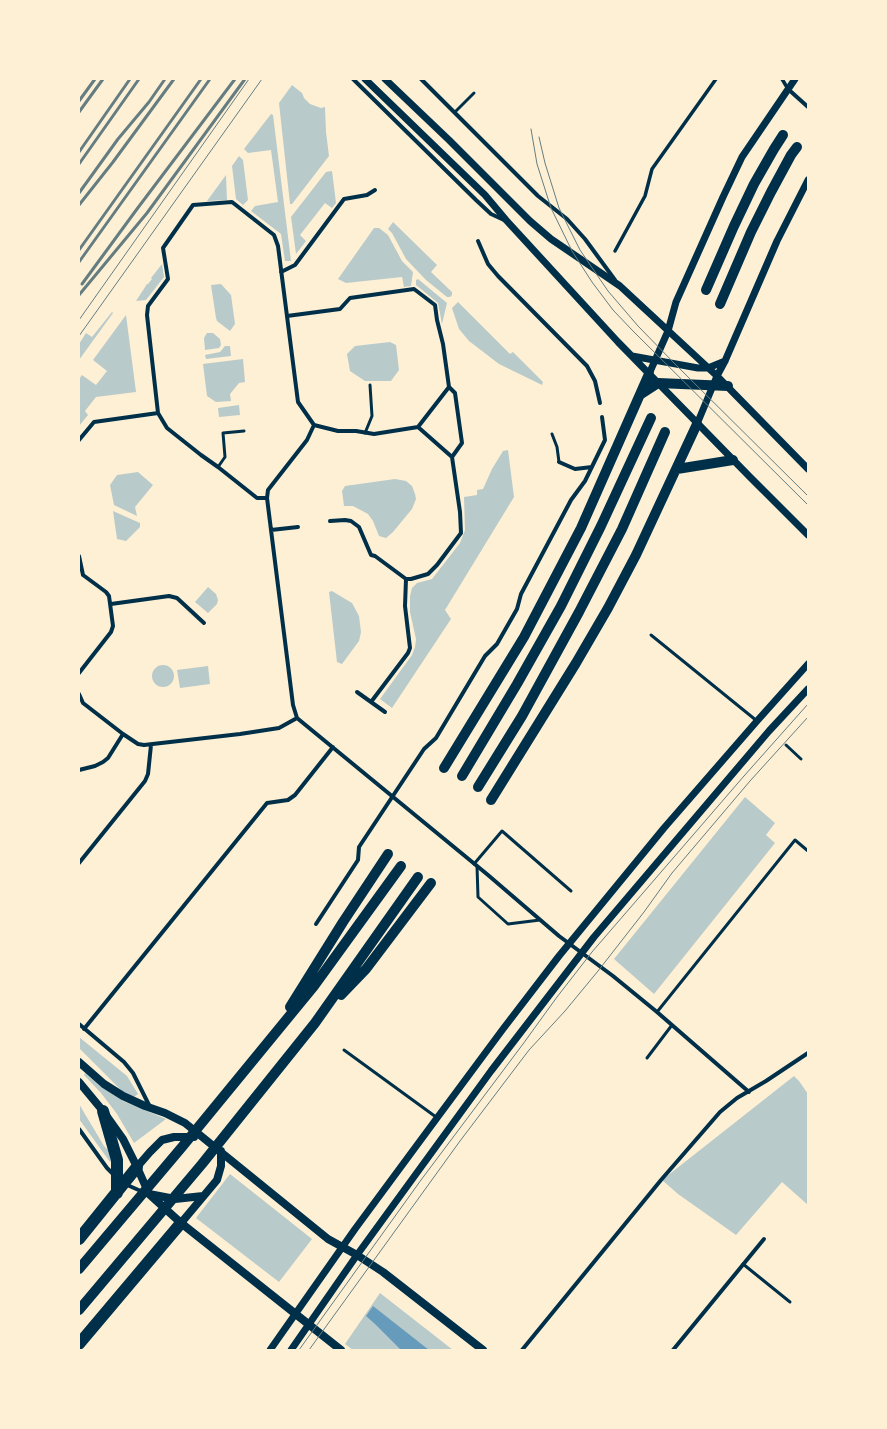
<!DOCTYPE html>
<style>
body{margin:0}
#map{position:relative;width:887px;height:1429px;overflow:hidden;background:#fdf0d5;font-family:Figtree,sans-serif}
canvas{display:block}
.frame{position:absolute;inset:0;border:80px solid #fdf0d5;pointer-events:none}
</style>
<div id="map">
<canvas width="887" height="1429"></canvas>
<div class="frame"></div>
</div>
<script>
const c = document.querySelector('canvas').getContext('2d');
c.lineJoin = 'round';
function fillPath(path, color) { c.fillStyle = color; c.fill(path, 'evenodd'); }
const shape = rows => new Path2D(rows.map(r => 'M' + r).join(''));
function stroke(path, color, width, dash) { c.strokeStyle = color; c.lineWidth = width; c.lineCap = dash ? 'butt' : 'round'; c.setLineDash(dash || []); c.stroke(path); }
const green = shape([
 [292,85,302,93,304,98,310,104,321,108,325,107,326,132,329,156,292,204,290,204,279,103],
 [271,114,273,115,291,261,285,261,281,234,251,211,255,206,278,202,271,150,248,153,244,149],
 [239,156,243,160,248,200,243,205,236,199,232,166],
 [332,171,336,203,332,208,325,203,300,235,306,241,296,254,291,217,326,172],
 [226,175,227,200,207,201],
 [393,222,437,265,431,272,452,292,452,295,450,297,447,297,426,280,406,259,392,233,388,229],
 [374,228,379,228,388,235,402,261,413,272,411,286,404,287,402,277,346,283,338,279],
 [162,264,164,277,146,300,136,301,147,284,148,284,152,279,151,278],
 [418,279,447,303,442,324,438,303,416,285,416,280],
 [221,284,231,295,235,324,230,331,217,321,216,318,211,285],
 [458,302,510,354,513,352,543,382,542,385,499,364,469,341,459,329,452,308],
 [112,312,113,313,79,360,79,344,86,333,92,337],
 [126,315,136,392,96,397,85,411,88,415,79,426,79,379,82,375,96,385,107,371,93,360],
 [207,333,213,333,220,339,221,345,219,348,205,350,204,338],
 [390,342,396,345,399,370,391,381,365,381,350,371,347,354,355,346],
 [225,346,230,346,231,356,206,359,205,355,220,352],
 [243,359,245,382,239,383,230,394,231,401,216,402,207,396,203,364],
 [239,405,240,415,219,417,218,408],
 [508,450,514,497,445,610,451,619,392,708,380,699,412,655,415,647,416,639,410,612,410,596,412,588,417,583,432,579,460,543,465,530,464,497,477,495,477,490,483,489,492,469,503,451],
 [138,472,153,485,135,507,137,516,114,505,110,485,117,475],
 [395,479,406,481,412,486,415,494,416,499,412,509,393,532,386,538,379,536,373,521,368,514,353,506,344,506,342,491,345,486],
 [113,511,140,523,140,527,126,541,117,539],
 [208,587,216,594,218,600,217,604,208,613,195,602],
 [332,591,352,603,359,616,361,632,359,641,342,664,337,662,329,592],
 '152 676a11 11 0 1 1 22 0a11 11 0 1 1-22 0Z',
 [208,666,210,684,180,688,177,670],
 [745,797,775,823,766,835,775,843,654,994,614,959],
 [79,1037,127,1076,138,1094,134,1097,122,1091,79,1048],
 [85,1073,99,1085,123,1101,166,1119,134,1143,117,1114,101,1093,84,1075],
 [794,1076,799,1081,808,1094,808,1205,782,1182,736,1235,678,1194,662,1180],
 [79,1104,104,1146,112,1154,114,1160,110,1162,79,1119],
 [230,1174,312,1239,279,1282,196,1218],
 [380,1293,453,1350,353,1350,345,1344]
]);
const water = shape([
 [373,1306,429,1350,401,1350,375,1324,366,1316]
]);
const service = shape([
 [455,112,474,93],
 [365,433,372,416,370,385],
 [552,434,557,447,559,462],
 [218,467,225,457,223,433,244,431],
 [651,635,757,721],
 [786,745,801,759],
 [474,864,502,831,571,891],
 [477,866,478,897,508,924,540,920],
 [657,1012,795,840,808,851],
 [344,1050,436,1117],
 [647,1058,672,1025],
 [743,1264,790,1302]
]);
const pedestrian = shape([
 [782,79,788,89],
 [615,251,645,196,652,169,716,79]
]);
const minor = shape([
 [353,79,476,200,491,214,504,220],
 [421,79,538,196,567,219,585,239,615,280],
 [788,89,808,107],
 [478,241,488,264,498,276,587,366,595,381,600,403],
 [281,272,295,265,344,199,367,195,375,190],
 [287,316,340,309,350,298,414,289,435,305,437,320,443,344,449,387,455,393,462,443,452,457,418,427,449,387],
 [314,425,338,431,356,431,374,434,418,427],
 [79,440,94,422,158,413],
 [559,462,575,469,592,467],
 [267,498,257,498,218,467,201,455,167,428,158,413,147,315,148,306,168,279,163,248,193,205,232,202,274,235,278,246,298,402,314,425],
 [330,521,345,520,351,521,359,527,371,555,375,556,406,579,411,579,428,574,437,565,461,533,460,512,452,457],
 [271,530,298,527],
 [79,556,83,575,106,592,109,596,113,626,111,632,79,673],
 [111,604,169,596,177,598,204,623],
 [357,692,385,712],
 [79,694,83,703,123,734,138,744,144,745,240,734,279,728,297,718],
 [371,702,408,653,410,648,405,606,406,579],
 [297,718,488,875,559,936,613,976,657,1012,749,1092],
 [297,718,293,705,267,498,268,490,307,440,314,425],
 [79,770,95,766,103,762,108,758,123,734],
 [79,863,145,781,148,774,151,745],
 [316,924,358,860,359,847,424,749,436,738,485,656,497,644,517,609,521,594,571,500,585,481,605,440,602,417],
 [79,1024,124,1062,133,1073,150,1107],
 [84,1029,267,803,288,800,295,795,333,747],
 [79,1129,107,1168,115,1176],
 [125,1184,143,1192],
 [522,1350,661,1180,720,1112,737,1098,766,1081,808,1053],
 [673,1350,764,1239]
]);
const tertiary = shape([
 [365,79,485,195,506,220,618,342,748,475,808,535],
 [385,79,449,140,530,221,551,239,620,286,717,376,808,469],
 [632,356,698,368,708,368,725,361],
 [649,374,668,331,676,302,723,197,742,157,795,79],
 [697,424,717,376,725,361,777,241,808,180],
 [270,1350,355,1229,437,1118,503,1029,559,956,664,828,757,721,808,664],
 [291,1350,357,1255,491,1071,594,937,769,731,808,689]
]);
const secondary = shape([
 [79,1062,104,1084,123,1096,145,1106,165,1113,185,1123,328,1239,357,1255,383,1272,483,1350],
 [79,1082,103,1111,123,1139,137,1167,149,1194,181,1223,341,1350],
 [137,1167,150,1152,162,1140,174,1137,194,1137],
 [149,1194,175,1199,203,1196],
 [181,1223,217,1180,221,1166,221,1151]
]);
const primary = shape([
 [706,290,734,226,754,184,774,149,783,135],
 [720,304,751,232,771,192,791,155,797,147],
 [641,394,658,383,728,386],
 [677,469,733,460],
 [444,768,524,637,581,528,649,374],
 [462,776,517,684,561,606,601,526,651,418],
 [478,787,522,716,579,612,622,529,665,432],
 [491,800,576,663,608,608,636,555,697,424],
 [341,995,366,969,431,883],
 [290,1007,343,922,388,854],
 [79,1269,182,1147,314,986,401,866],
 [79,1310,202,1164,315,1023,418,877]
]);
const motorway = shape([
 [103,1111,117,1160,117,1193],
 [79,1239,137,1167],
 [79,1344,181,1223]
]);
const tram = shape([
 [531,129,537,164,551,208,572,251,592,282,613,310,633,331,808,505],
 [539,137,545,163,559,208,580,250,608,291,638,326,676,365,808,496],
 [79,320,249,79],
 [79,336,262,79],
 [299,1350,421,1180,523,1044,557,997,592,952,744,776,808,704],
 [309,1350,460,1141,529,1050,565,1011,598,971,644,912,672,873,750,781,808,717]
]);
const rail = shape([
 [79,101,95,79],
 [79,112,103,79],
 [79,152,130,79],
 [79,164,139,79],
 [79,193,118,139,149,102,165,79],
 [79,205,113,162,174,79],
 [79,250,201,79],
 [79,262,210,79],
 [82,284,137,209,235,79],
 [79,295,147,213,245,79]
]);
fillPath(green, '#b9caca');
fillPath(water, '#669bbc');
stroke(service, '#003049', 3);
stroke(pedestrian, '#003049', 3.5);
stroke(minor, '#003049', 4);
stroke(tertiary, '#003049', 7);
stroke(secondary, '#003049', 8);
stroke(primary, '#003049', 10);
stroke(motorway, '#003049', 12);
stroke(tram, '#657d81', 1);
stroke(rail, '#657d81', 3);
</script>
